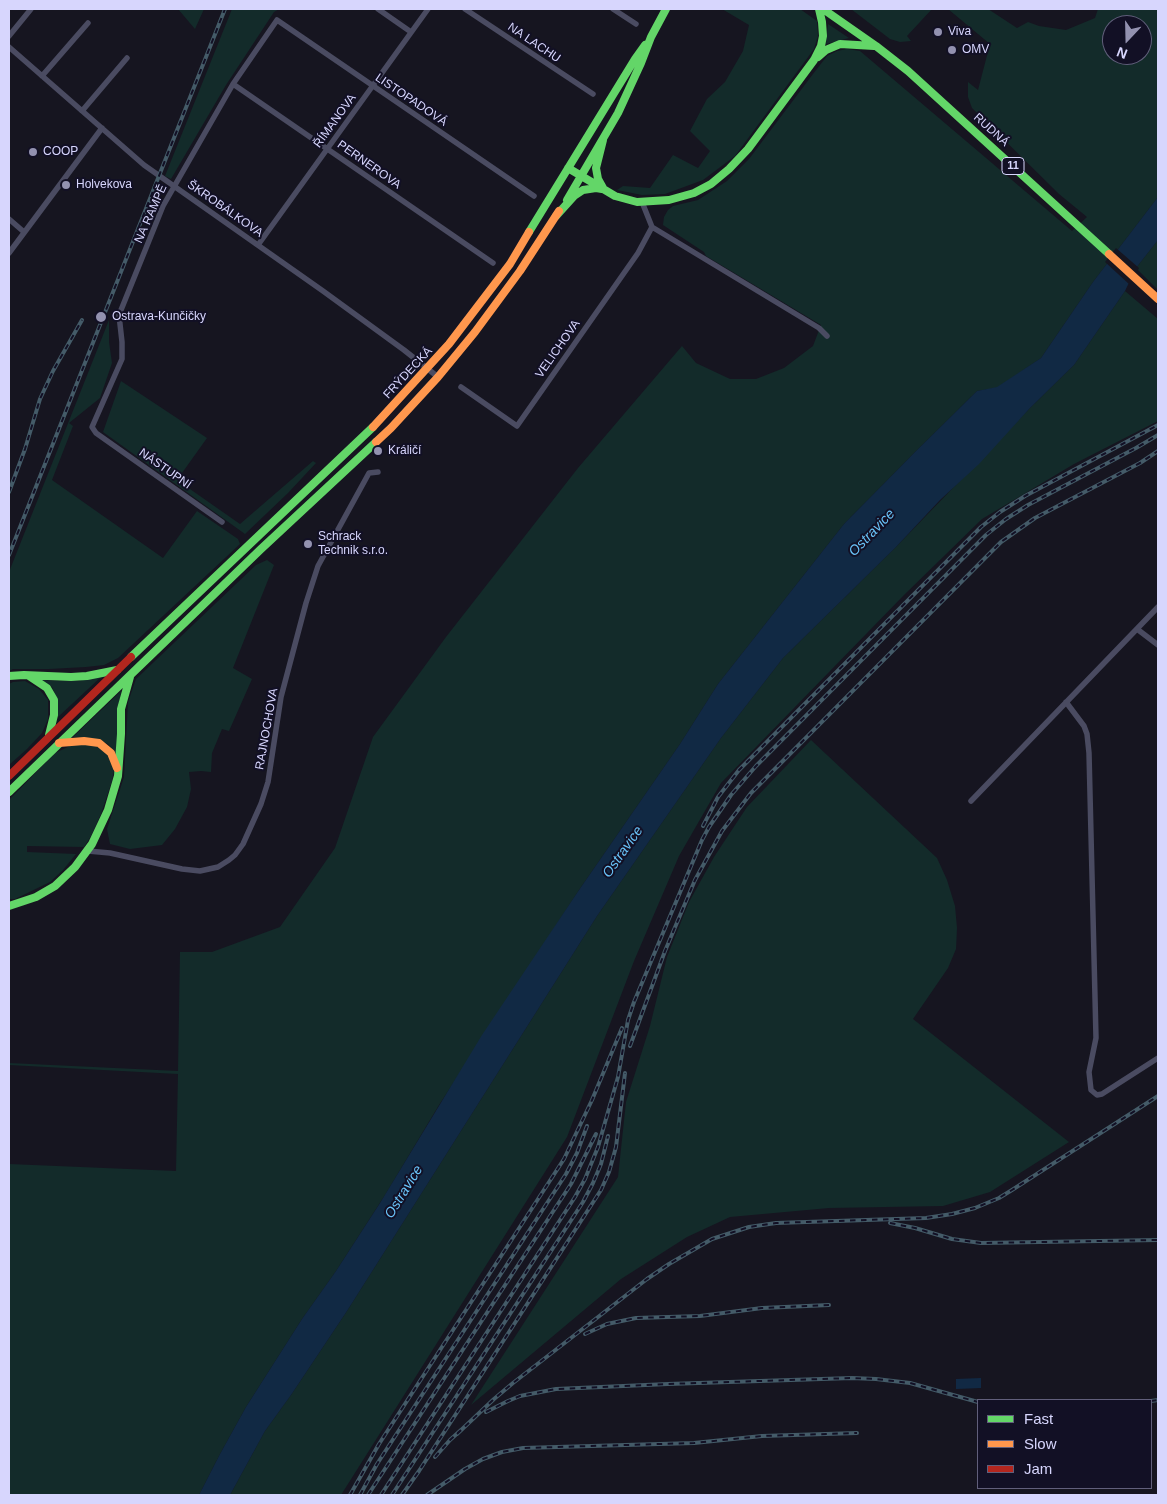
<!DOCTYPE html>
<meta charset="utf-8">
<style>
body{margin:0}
#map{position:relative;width:1167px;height:1504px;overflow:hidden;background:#161520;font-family:Arial,sans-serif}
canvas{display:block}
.frame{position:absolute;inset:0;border:10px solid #d7d6fd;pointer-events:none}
.legend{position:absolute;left:977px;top:1399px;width:175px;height:90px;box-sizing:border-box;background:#121025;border:1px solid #615f7b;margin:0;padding:6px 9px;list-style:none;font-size:15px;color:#d7d6fd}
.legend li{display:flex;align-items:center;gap:10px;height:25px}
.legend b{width:25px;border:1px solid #615f7b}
.north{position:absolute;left:1102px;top:15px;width:50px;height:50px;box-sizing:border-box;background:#121025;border:1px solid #615f7b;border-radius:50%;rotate:201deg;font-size:14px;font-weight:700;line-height:20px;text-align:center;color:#d7d6fd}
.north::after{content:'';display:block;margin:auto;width:18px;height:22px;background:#9392b0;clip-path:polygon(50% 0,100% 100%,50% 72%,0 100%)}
</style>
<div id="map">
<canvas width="1167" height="1504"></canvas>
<div class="frame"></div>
<ul class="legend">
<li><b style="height:6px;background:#63d668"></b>Fast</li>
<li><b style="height:6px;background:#ff974d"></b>Slow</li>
<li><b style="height:6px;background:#b3261e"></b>Jam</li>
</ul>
<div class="north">N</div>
</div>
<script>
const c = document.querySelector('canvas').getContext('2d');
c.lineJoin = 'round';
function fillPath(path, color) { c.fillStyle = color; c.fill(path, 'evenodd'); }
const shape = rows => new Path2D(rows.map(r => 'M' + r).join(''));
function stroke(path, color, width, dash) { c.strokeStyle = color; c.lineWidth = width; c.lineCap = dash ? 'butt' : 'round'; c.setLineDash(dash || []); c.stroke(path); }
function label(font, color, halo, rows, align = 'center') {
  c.font = font + ' Arial,sans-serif'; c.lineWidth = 4; c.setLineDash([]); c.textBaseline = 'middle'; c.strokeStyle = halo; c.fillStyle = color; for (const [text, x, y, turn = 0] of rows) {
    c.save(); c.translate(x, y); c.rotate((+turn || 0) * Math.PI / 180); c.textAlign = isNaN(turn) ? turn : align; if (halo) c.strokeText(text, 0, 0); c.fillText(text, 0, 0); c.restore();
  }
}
const green = shape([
 [178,9,204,9,195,29],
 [232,9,279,9,274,12,226,85,171,179,165,176],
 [722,9,800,9,817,21,818,36,814,49,735,156,703,180,665,194,642,195,617,190,623,186,650,188,673,155,698,168,710,151,690,131,707,99,725,82,743,51,749,25],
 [851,9,850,9,932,9,907,36,911,41,900,42,890,39],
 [948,9,988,9,1017,28,1028,22,1039,26,1066,30,1095,18,1098,9,1158,9,1158,197,1093,282,1041,358,997,388,977,391,916,451,844,524,718,684,680,744,579,890,439,1105,385,1195,336,1271,302,1319,246,1407,220,1454,199,1495,9,1495,9,1164,176,1171,178,1074,9,1065,9,1063,178,1071,180,952,212,952,280,927,335,848,373,737,446,637,546,509,578,468,682,346,696,363,730,379,756,379,784,368,813,346,821,325,706,256,704,252,663,225,664,217,668,210,673,206,698,200,727,181,749,159,813,74,827,56,837,51,847,49,860,51,1072,231,1087,217,1059,194,972,108,968,97,968,82,978,90,990,44],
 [1112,25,1142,25,1142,55,1112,55],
 [828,24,849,38,826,44],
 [1158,240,1158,290,1136,268],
 [1125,291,1158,319,1158,421,1074,464,982,519,904,595,721,783,679,856,634,961,567,1137,341,1495,230,1495,265,1431,291,1395,347,1311,597,916,721,738,783,658,896,547,1030,408,1074,365],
 [109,320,109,342,112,363,100,398,69,423,73,426,52,480,163,558,197,511,238,539,240,544,118,658,104,665,86,667,49,669,13,669,9,671,9,572],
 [121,381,207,438,177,480,240,524,313,461,316,463,288,493,245,534,103,432],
 [267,560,274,565,233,668,252,679,229,731,222,729,212,753,211,772,201,771,189,772,191,789,187,807,175,829,162,845,130,849,110,844,107,829,124,777,128,702,136,679,256,565],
 [102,676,58,717,58,701,52,687,42,680,59,681,78,681],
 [25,681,39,689,48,700,48,719,42,733,27,749,9,765,9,684,13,682],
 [121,691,117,721,117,756,108,744,96,739,73,737],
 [811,740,937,858,947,880,955,906,957,928,956,949,948,968,913,1019,1069,1142,990,1192,943,1206,829,1208,730,1217,687,1237,621,1279,471,1405,618,1177,626,1102,650,1026,667,957,689,902,714,857,747,807],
 [87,744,94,745,104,750,109,757,114,770,112,781,101,814,91,836,84,847,27,846,27,852,76,854,63,870,50,882,15,899,9,899,9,800,55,753,72,745]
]);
const water = shape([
 [1158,197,1158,240,1136,268,1125,291,1074,365,1030,408,979,464,940,500,896,547,783,658,721,738,597,916,347,1311,291,1395,265,1431,230,1495,199,1495,220,1454,246,1407,302,1319,336,1271,380,1203,482,1035,579,890,680,744,718,684,844,524,916,451,977,391,997,387,1041,358,1093,282],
 [981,1378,981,1388,956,1389,956,1379]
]);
const pier = shape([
 [1116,248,1139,268,1130,285,1105,262]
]);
const street = shape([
 [378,9,411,32],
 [465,9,593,94],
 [613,9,636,24],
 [9,36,31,9],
 [9,47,144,165,323,291,404,350,438,377],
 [42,76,88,23],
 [233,84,493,263],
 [82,111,127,58],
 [642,202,652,227,819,328,827,336],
 [9,219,24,232],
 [258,245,428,9],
 [9,253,102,128],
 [461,387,517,426,638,253,652,227],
 [222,522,96,433,92,427,122,359,122,342,119,315,163,206,233,84,277,20,534,196],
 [1137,629,1158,645],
 [1066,702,1084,726,1087,734,1089,753,1096,1038,1089,1072,1091,1090,1097,1095,1102,1094,1158,1058],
 [971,801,1158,607],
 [88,851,110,853,182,869,200,871,218,867,229,860,235,855,243,844,261,804,268,782,281,697,306,603,318,566,369,473,378,472]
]);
const fast = shape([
 [823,9,876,46,908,71,1109,254],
 [818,57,826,50,840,44,874,46],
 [603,140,596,168,598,179,603,188],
 [568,168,615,196,637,202,669,200,694,193,711,184,729,169,748,149,814,60,821,46,823,36,822,22,819,9],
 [567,200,618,113,641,63,651,37,666,9],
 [556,216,574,196,583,190,596,188,602,189],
 [529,232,635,59,645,45],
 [131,657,373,427],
 [9,676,24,675,71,677,87,676,117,670],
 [29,676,47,688,54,700,54,715,49,735],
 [9,792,261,549,376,442],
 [9,906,36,897,55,886,75,867,92,844,108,810,118,776,121,734,121,709,130,677]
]);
const slow = shape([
 [1109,254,1158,299],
 [373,427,449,344,510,264,529,232],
 [376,442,391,428,438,377,475,332,520,271,559,211],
 [59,743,84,741,99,743,111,753,117,768]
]);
const jam = shape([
 [9,776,131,657]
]);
const rail = shape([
 [9,492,25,449,40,399,53,371,82,320],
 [9,555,225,9],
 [703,826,718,797,739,770,981,527,1000,512,1025,496,1158,425],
 [630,1046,665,951,695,880,722,831,751,793,1001,542,1035,518,1140,463,1158,451],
 [890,1223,915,1228,952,1239,981,1243,1158,1240],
 [585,1334,607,1324,636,1318,700,1316,762,1308,829,1305],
 [1151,1401,1158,1400],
 [486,1412,508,1401,520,1396,556,1389,668,1384,852,1378,876,1379,910,1383,978,1402],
 [457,1434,494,1399,513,1383,647,1279,669,1264,712,1239,749,1227,776,1223,926,1218,952,1214,975,1208,999,1198,1012,1190,1158,1096],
 [435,1457,450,1440,461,1430],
 [350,1495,379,1444,564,1159,592,1100,622,1028],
 [360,1495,377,1464,566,1174,577,1153,587,1126],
 [368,1495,571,1184,596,1134],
 [381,1495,575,1197,585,1179,598,1147,618,1077,628,1020,634,1002,702,840,709,827,731,795,756,766,986,535,1006,519,1028,505,1136,448,1158,435],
 [392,1495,583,1202,593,1183,601,1164,608,1136],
 [402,1495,419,1471,601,1190,609,1172,616,1147,625,1073],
 [427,1495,465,1469,483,1459,502,1452,523,1448,694,1443,762,1436,857,1433]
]);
const markers = [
 [938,32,5,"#9392b0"],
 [952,50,5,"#9392b0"],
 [33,152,5,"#9392b0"],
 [66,185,5,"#9392b0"],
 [101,317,6,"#9392b0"],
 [378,451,5,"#9392b0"],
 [308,544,5,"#9392b0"]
];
const shields = [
 [1013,166,22]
];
const shieldNames = [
 ["11",1013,166]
];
const poiNames = [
 ["Viva",948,32],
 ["OMV",962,50],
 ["COOP",43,152],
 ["Holvekova",76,185],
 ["Ostrava-Kunčičky",112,317],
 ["Králičí",388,451],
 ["Schrack",318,537],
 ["Technik s.r.o.",318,551]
];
const streetNames = [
 ["NA LACHU",534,43,34],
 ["LISTOPADOVÁ",411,100,34],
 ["ŘÍMANOVA",335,121,-54],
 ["RUDNÁ",991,130,42],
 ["PERNEROVA",369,165,35],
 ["ŠKROBÁLKOVA",225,209,35],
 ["NA RAMPĚ",151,214,-66],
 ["VELICHOVA",558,349,-55],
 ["FRÝDECKÁ",408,373,-47],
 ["NÁSTUPNÍ",165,469,35],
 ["RAJNOCHOVA",267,729,-80]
];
const waterNames = [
 ["Ostravice",872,533,-46],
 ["Ostravice",623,852,-55],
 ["Ostravice",404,1192,-58]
];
fillPath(green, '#132b2a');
fillPath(water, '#112944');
fillPath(pier, '#161520');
stroke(street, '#4a4b61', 5.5);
stroke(fast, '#63d668', 8);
stroke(slow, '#ff974d', 8);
stroke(jam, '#b3261e', 8);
stroke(rail, '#445b68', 4);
stroke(rail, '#121025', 2, [5.5]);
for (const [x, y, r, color] of markers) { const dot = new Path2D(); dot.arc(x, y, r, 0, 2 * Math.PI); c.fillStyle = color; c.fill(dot); stroke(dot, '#121025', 2); }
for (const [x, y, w] of shields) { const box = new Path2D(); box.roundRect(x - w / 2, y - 8.5, w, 17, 4); c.fillStyle = '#121025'; c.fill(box); stroke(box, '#d7d6fd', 1); }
label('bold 11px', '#d7d6fd', null, shieldNames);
label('12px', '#d7d6fd', '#121025', poiNames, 'left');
label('12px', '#d7d6fd', '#121025', streetNames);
label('italic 14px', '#69c3f8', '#121025', waterNames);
</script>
